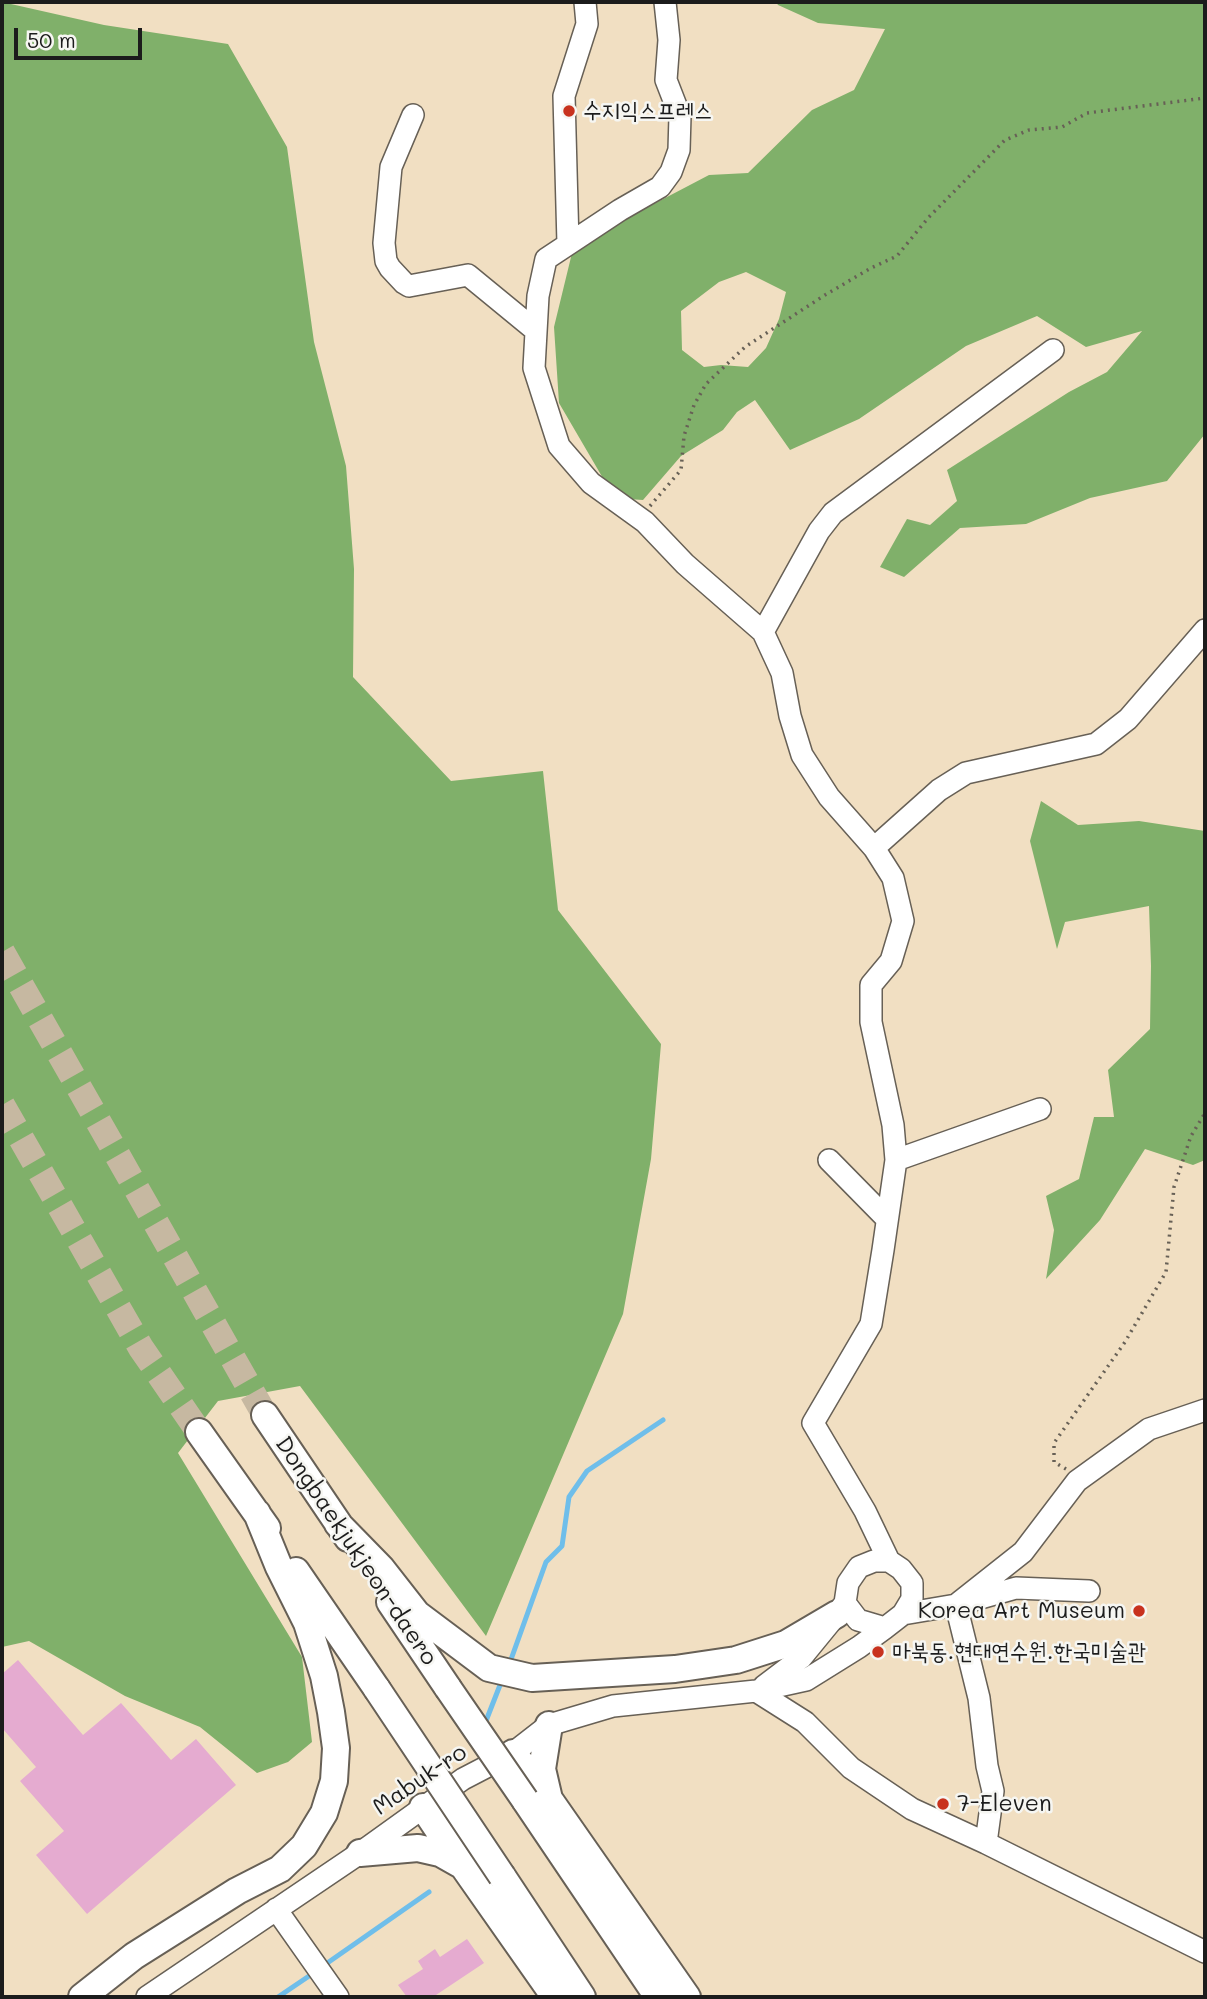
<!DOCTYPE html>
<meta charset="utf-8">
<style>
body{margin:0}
#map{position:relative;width:1207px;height:1999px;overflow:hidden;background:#f1dfc2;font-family:Mali,sans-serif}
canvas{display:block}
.frame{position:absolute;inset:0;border:4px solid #1c1c1c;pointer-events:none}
.scale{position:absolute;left:14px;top:28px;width:128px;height:32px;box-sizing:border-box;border:4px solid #1c1c1c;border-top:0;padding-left:9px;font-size:21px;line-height:24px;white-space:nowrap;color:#1c1c1c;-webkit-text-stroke:5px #f6f6f2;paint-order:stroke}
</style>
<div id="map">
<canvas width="1207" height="1999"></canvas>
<div class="frame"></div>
<div class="scale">50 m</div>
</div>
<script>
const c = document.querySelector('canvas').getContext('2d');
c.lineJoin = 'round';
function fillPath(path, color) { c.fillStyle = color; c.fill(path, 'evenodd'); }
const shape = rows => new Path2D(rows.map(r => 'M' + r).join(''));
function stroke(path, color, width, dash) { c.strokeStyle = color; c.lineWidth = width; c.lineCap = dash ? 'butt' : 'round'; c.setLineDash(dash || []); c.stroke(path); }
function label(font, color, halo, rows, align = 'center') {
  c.font = font + ' Mali,"Poor Story",sans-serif'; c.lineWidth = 5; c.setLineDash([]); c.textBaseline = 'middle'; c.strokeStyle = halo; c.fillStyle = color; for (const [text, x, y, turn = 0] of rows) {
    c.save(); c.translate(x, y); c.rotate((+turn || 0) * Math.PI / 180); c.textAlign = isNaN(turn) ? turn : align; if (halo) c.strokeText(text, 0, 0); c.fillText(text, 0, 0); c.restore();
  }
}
const forest = shape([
 [2,2,104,25,228,44,287,147,314,342,346,466,354,569,353,677,451,781,543,771,558,910,661,1044,651,1159,623,1314,486,1636,300,1386,218,1401,178,1453,302,1657,312,1742,288,1762,257,1773,200,1727,125,1696,29,1641,2,1647],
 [776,2,1205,2,1205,434,1167,481,1090,498,1026,524,960,528,904,577,880,567,907,519,930,525,957,501,947,470,1069,392,1107,372,1142,331,1086,347,1037,316,966,346,859,419,790,450,755,400,737,412,723,430,681,456,643,500,628,499,604,480,559,403,554,327,572,253,606,229,709,175,748,173,812,110,854,90,885,29,818,23,778,5],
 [746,272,786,292,779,319,766,348,748,367,721,365,704,367,682,350,681,311,719,282],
 [1041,801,1078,825,1139,821,1205,831,1205,1160,1193,1165,1145,1149,1100,1220,1046,1279,1054,1230,1046,1196,1079,1179,1094,1117,1114,1117,1108,1070,1150,1029,1151,966,1149,906,1065,922,1057,949,1030,841]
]);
const stream = shape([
 [509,1665,546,1562,562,1546,569,1497,587,1471,663,1420],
 [484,1726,502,1680],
 [323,1966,429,1892],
 [278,1997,315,1972]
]);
const building = shape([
 [18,1660,83,1735,121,1703,171,1760,196,1739,236,1785,87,1914,36,1855,64,1831,20,1781,36,1767,2,1728,2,1674],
 [467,1939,484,1963,433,1997,407,1997,398,1985,423,1969,418,1961,435,1949,440,1957]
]);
const majorTunnel = shape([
 [2,952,265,1415],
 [2,1105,141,1348,199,1432]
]);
const path = shape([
 [650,506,681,470,684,436,694,405,706,384,745,347,825,295,871,268,897,256,928,218,1005,140,1029,130,1062,127,1087,113,1205,98],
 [1066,1469,1054,1462,1054,1443,1125,1342,1166,1272,1174,1187,1191,1136,1205,1113]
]);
const minor = shape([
 [665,2,669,40,666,80,680,116,679,150,671,172,660,187,620,210,546,259,538,296,534,368,559,446,591,483,645,522,685,564,763,632,782,673,790,716,802,755,829,797,874,848,893,878,903,921,891,961,871,985,871,1022,893,1125,896,1160,883,1250,871,1324,813,1423,865,1511,889,1561],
 [413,115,391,167,384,243,386,261,390,268,404,283,409,286,468,275,535,330],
 [568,244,564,96,587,24,585,2],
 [763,632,819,531,833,513,1053,350],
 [874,848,939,790,966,773,1096,744,1128,719,1205,630],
 [829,1160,887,1219],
 [896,1160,1040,1109],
 [903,1614,956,1605,1016,1588,1089,1591],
 [764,1686,801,1658,837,1614,845,1603,848,1583,859,1567,874,1561,889,1561,901,1569,912,1583,912,1599,903,1614,885,1628,858,1620,845,1603],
 [756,1691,805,1722,851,1768,912,1809,986,1843,1205,1952],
 [986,1843,993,1791,987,1766,979,1698,956,1605,1023,1552,1077,1481,1149,1429,1205,1410],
 [276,1909,338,1997],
 [147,1997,360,1853,463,1779,513,1753,549,1725,613,1706,756,1691,806,1680,859,1647,885,1628]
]);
const major = shape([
 [265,1415,348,1538],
 [199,1432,267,1528],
 [338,1524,381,1568,417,1614,489,1668,532,1678,675,1669,736,1660,786,1644,837,1614],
 [296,1571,377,1689],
 [390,1602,448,1688],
 [549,1725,542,1769,549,1799,687,1997],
 [513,1753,546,1795],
 [525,1800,658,1997],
 [423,1807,461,1864],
 [360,1853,418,1848,440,1853,463,1866,555,1997],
 [502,1876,582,1997],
 [82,1997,134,1956,237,1891,280,1869,304,1846,324,1813,334,1781,336,1748,331,1712,324,1676,307,1623,279,1567,257,1513]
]);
const majorBridge = shape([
 [448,1688,525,1800],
 [377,1689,502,1876]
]);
const markers = [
 [569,111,7,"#c8321e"],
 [1139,1611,7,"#c8321e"],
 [878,1652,7,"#c8321e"],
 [943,1804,7,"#c8321e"]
];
const poiNames = [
 ["수지익스프레스",583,111],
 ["Korea Art Museum",1125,1611,"right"],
 ["마북동.현대연수원.한국미술관",892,1652],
 ["7-Eleven",957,1804]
];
const streetNames = [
 ["Dongbaekjukjeon-daero",356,1551,56],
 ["Mabuk-ro",420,1780,-34]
];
fillPath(forest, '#80b06a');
stroke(stream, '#6fbeea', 5);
fillPath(building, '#e5abd0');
stroke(majorTunnel, '#c6b8a1', 26, [26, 13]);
stroke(minor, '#676056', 24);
stroke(major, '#676056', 30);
stroke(path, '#676056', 3.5, [2, 5]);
stroke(minor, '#fff', 21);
stroke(major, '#fff', 26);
stroke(majorBridge, '#676056', 30, []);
stroke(majorBridge, '#fff', 26);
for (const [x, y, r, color] of markers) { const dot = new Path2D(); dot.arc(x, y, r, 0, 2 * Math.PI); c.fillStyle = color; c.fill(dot); stroke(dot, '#f6f6f2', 2.5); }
label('23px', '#1c1c1c', '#f6f6f2', poiNames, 'left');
label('23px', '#1c1c1c', '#f6f6f2', streetNames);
</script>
